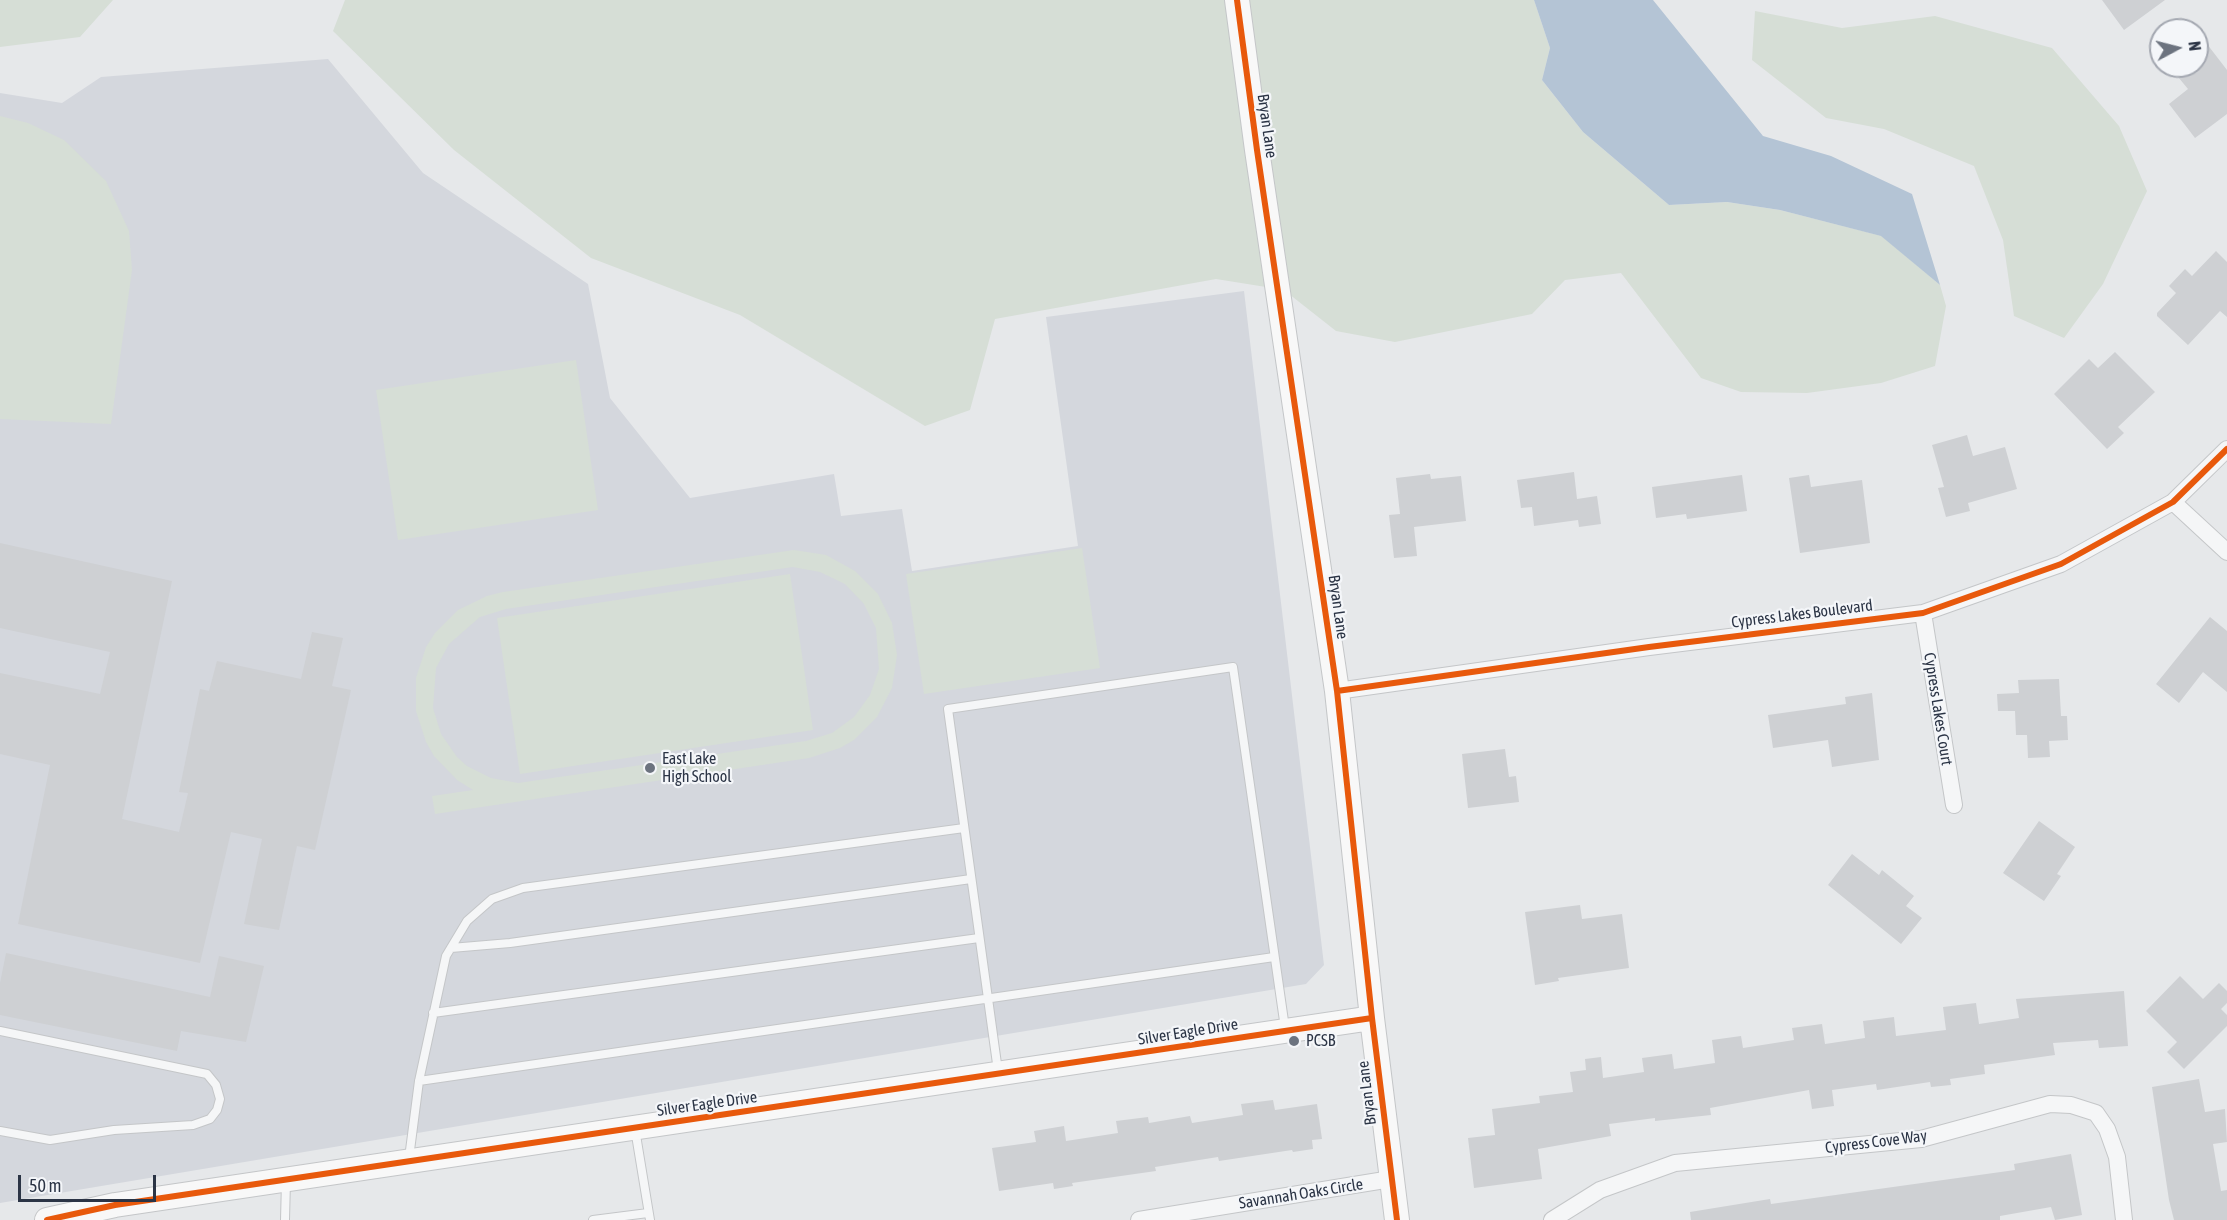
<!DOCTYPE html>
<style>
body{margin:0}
#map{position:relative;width:2227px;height:1220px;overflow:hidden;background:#e6e8ea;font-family:"Asap Condensed",sans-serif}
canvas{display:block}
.north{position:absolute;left:2149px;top:18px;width:60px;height:60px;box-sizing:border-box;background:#f4f6f9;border:2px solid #a4a8b1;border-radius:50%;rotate:83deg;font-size:16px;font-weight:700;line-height:24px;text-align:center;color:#2b3445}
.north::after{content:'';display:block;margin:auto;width:21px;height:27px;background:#6c737f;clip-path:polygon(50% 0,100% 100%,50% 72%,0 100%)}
.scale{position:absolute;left:18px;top:1175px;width:138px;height:27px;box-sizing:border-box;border:3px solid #2b3445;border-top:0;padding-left:8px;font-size:18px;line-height:21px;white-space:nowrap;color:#2b3445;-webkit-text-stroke:4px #f4f6f9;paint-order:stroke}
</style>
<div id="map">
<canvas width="2227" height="1220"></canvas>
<div class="north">N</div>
<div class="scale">50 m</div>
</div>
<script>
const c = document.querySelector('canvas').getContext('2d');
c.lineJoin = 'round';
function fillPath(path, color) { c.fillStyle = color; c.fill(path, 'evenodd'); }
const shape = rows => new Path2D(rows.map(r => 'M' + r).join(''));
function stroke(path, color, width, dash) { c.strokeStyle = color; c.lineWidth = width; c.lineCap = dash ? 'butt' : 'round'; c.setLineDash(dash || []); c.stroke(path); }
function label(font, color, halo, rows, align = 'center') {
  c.font = font + ' "Asap Condensed",sans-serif'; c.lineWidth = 4.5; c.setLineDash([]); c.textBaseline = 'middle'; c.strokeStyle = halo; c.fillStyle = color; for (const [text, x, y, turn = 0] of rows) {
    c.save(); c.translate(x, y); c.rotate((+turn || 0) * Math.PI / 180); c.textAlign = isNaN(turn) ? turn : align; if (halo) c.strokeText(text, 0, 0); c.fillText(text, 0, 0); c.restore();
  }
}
const built = shape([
 [328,59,423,173,588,284,610,398,690,498,834,474,841,516,902,509,912,571,1078,546,1046,317,1244,291,1324,965,1306,984,0,1203,0,93,62,103,101,77]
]);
const green = shape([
 [0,0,113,0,80,37,0,47],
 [345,0,1226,0,1266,287,1216,279,995,319,970,410,925,426,740,315,591,258,454,150,333,31],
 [1248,0,1534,0,1550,48,1542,80,1583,132,1669,205,1727,202,1780,210,1882,236,1940,285,1946,306,1935,366,1881,383,1807,393,1741,392,1701,378,1621,273,1565,280,1532,314,1395,342,1336,331,1289,294],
 [1755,11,1842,28,1935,16,2052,48,2119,126,2147,191,2103,284,2064,338,2014,316,2003,240,1974,166,1884,129,1826,118,1752,60],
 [0,116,28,123,64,140,106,181,129,231,132,270,111,424,0,419],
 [576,360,598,510,398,540,376,390],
 [1082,548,1100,668,924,694,906,574],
 [794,550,826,555,855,571,878,594,892,623,897,655,892,688,877,717,854,740,840,748,809,758,435,814,432,796,473,790,457,780,434,756,426,742,416,711,416,678,426,647,435,633,458,610,487,596,503,592],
 [793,567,820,572,845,584,864,604,876,628,879,669,870,695,854,717,832,733,806,741,518,783,491,778,467,766,457,757,441,734,433,708,436,668,449,644,480,617,506,609],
 [790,574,813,730,520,774,497,618]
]);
const water = shape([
 [1534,0,1653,0,1763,136,1831,156,1912,194,1940,285,1881,236,1780,210,1727,202,1669,205,1583,132,1542,80,1550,48]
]);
const building = shape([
 [2102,0,2165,0,2124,30],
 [2197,31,2227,70,2227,114,2195,138,2169,104,2188,89,2169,66,2197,66],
 [2216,251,2227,262,2227,317,2220,311,2188,345,2157,316,2157,313,2176,293,2169,286,2185,269,2192,276],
 [2115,352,2155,392,2118,427,2124,433,2107,449,2054,394,2089,359,2098,368],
 [1967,435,1973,456,2005,447,2017,489,1968,503,1970,511,1946,517,1938,488,1944,487,1932,445],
 [1574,472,1577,499,1597,496,1601,524,1579,527,1578,520,1534,526,1532,507,1521,508,1517,480],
 [1430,474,1431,479,1461,476,1466,521,1414,527,1417,556,1394,558,1389,515,1400,514,1396,478],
 [1742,475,1747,511,1687,519,1686,514,1656,518,1652,487],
 [1809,475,1811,487,1862,480,1870,543,1800,553,1789,478],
 [0,543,172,581,122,819,179,832,188,793,179,792,200,689,209,691,217,661,301,679,312,632,343,638,332,686,351,690,315,850,297,846,279,930,244,924,262,839,231,832,200,963,18,924,50,765,0,754,0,673,100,694,110,652,0,628],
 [2210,617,2227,631,2227,692,2203,672,2179,703,2156,684],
 [2059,679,2061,716,2067,716,2068,740,2049,741,2050,757,2028,758,2027,735,2016,735,2015,711,1998,711,1997,694,2019,693,2018,680],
 [1872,693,1879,760,1832,767,1828,740,1773,748,1768,715,1846,704,1845,697],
 [1505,749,1509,777,1516,776,1519,802,1468,808,1462,754],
 [2039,821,2075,847,2057,874,2061,876,2044,901,2003,873],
 [1852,854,1879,875,1882,870,1914,896,1906,906,1922,918,1901,944,1828,885],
 [1580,905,1582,919,1622,914,1629,968,1558,978,1559,981,1535,985,1525,912],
 [6,953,210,997,219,956,264,966,246,1042,181,1031,177,1051,0,1015,0,983],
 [2180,976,2203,999,2219,983,2227,991,2227,1003,2221,1009,2227,1015,2227,1026,2184,1069,2167,1052,2177,1042,2146,1011],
 [2124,991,2128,1046,2099,1048,2098,1040,2053,1043,2055,1055,1984,1065,1985,1074,1950,1079,1951,1085,1931,1087,1930,1082,1877,1090,1876,1084,1832,1090,1834,1106,1812,1109,1809,1090,1710,1108,1711,1115,1655,1121,1655,1118,1609,1124,1611,1136,1538,1149,1542,1179,1474,1188,1468,1138,1495,1135,1492,1109,1540,1103,1539,1096,1573,1092,1570,1072,1586,1070,1585,1059,1601,1057,1603,1078,1644,1072,1642,1058,1672,1054,1674,1069,1715,1063,1712,1040,1741,1036,1743,1048,1794,1040,1792,1028,1822,1024,1825,1044,1865,1038,1863,1021,1894,1017,1896,1036,1946,1030,1943,1007,1976,1003,1979,1024,2019,1018,2016,999],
 [2199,1079,2205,1112,2225,1109,2227,1142,2213,1144,2221,1191,2227,1190,2227,1220,2174,1220,2169,1200,2152,1087],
 [1273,1100,1275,1110,1317,1104,1322,1139,1312,1140,1313,1149,1293,1152,1292,1150,1219,1161,1218,1157,1155,1167,1156,1171,1072,1183,1073,1186,1054,1189,1053,1183,999,1191,992,1148,1036,1142,1034,1131,1064,1126,1066,1141,1118,1133,1116,1121,1148,1117,1149,1123,1190,1116,1192,1123,1243,1115,1241,1104],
 [2071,1154,2082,1215,2055,1220,2051,1207,2000,1216,2000,1220,1691,1220,1690,1212,1770,1199,1771,1204,2015,1170,2014,1164]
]);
const lane = shape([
 [451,948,510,943,971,879],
 [433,1013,979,938],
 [0,1031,207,1074,216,1085,220,1099,217,1110,210,1119,193,1125,114,1130,50,1140,0,1131],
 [998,1071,948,709,1233,667,1285,1028],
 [419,1081,1274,957],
 [635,1129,650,1220],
 [409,1158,419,1081,446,956,467,921,492,899,523,888,964,828],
 [285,1220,286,1181],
 [593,1220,648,1213]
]);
const street = shape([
 [2173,502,2227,552],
 [1923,613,1954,805],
 [1337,691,1649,647,1923,613,2061,564,2173,502,2227,449],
 [1139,1220,1391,1179],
 [1552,1220,1600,1190,1675,1163,1921,1139,2050,1104,2071,1105,2096,1113,2107,1129,2117,1157,2124,1220]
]);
const secondary = shape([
 [1237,0,1257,150,1337,691,1372,1018,1397,1220],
 [47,1220,115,1205,1372,1018]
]);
const cycleway = shape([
 [1237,0,1257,150,1337,691,1372,1018,1397,1220],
 [1337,691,1649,647,1923,613,2061,564,2173,502,2227,449],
 [47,1220,115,1205,1372,1018]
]);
const markers = [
 [650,768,6,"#6c737f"],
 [1294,1041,6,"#6c737f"]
];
const streetNames = [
 ["Bryan Lane",1267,126,82],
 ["Bryan Lane",1338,607,82],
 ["Cypress Lakes Boulevard",1802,614,-7],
 ["Cypress Lakes Court",1938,709,81],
 ["Silver Eagle Drive",1188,1032,-9],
 ["Bryan Lane",1367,1093,-97],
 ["Silver Eagle Drive",707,1104,-8],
 ["Cypress Cove Way",1876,1142,-7],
 ["Savannah Oaks Circle",1301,1194,-9]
];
const poiNames = [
 ["East Lake",662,759],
 ["High School",662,777],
 ["PCSB",1306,1041]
];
fillPath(built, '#d4d7dd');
fillPath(green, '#d6ded6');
fillPath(water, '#b4c4d5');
fillPath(building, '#ced0d3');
stroke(lane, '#c4c6c8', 10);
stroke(street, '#c4c6c8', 18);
stroke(secondary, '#c4c6c8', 26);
stroke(lane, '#f5f6f7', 8);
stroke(street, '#f5f6f7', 16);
stroke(secondary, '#f8f8f8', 24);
stroke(cycleway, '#e8590c', 6);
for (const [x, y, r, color] of markers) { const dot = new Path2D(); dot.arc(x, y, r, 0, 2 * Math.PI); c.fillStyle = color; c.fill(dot); stroke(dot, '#f4f6f9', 2); }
label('16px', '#2b3445', '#f4f6f9', streetNames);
label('16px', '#2b3445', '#f4f6f9', poiNames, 'left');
</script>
